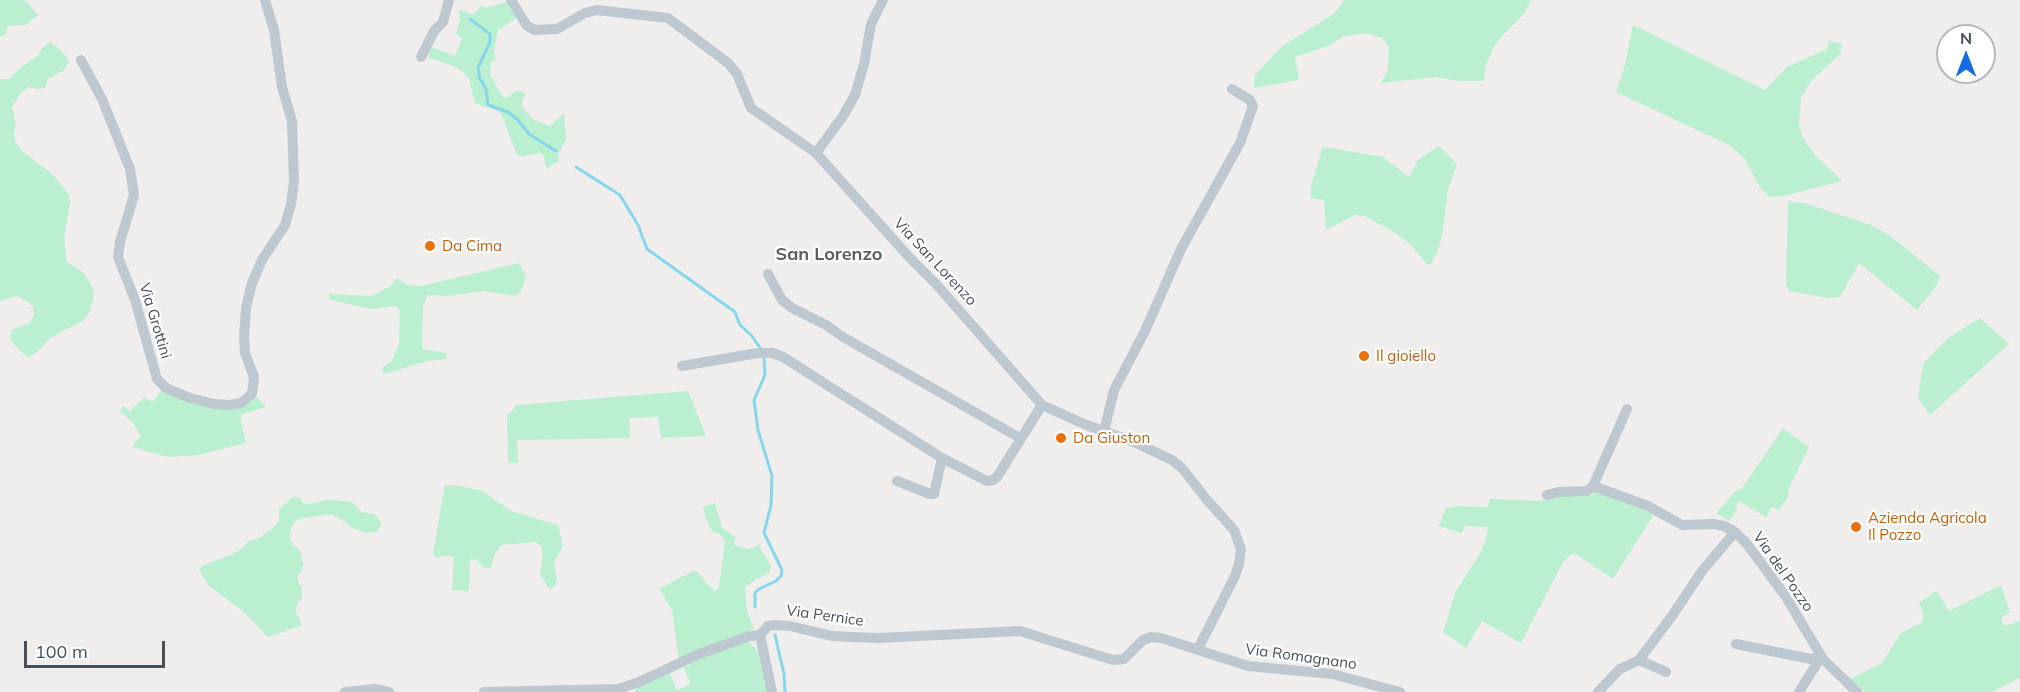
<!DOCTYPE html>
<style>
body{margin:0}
#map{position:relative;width:2020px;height:692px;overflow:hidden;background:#f0eded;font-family:Mulish,sans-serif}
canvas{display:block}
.north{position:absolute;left:1936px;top:24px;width:60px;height:60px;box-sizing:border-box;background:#fff;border:2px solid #b5b9bd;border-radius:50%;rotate:0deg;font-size:16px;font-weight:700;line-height:24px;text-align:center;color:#45505b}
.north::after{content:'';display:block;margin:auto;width:21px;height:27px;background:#166ce2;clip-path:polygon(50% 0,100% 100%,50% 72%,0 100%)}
.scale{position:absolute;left:24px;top:641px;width:141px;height:27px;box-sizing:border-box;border:3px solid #45505b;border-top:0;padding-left:8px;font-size:18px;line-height:21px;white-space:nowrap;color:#45505b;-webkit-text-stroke:4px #fff;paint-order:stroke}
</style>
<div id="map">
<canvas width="2020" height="692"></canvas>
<div class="north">N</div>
<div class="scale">100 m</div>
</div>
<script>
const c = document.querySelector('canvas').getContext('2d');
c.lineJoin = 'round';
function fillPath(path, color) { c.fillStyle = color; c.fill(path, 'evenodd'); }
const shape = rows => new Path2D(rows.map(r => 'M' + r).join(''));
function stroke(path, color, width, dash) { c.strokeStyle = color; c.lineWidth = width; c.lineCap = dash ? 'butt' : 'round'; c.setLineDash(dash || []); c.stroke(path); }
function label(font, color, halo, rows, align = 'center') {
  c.font = font + ' Mulish,sans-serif'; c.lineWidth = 4.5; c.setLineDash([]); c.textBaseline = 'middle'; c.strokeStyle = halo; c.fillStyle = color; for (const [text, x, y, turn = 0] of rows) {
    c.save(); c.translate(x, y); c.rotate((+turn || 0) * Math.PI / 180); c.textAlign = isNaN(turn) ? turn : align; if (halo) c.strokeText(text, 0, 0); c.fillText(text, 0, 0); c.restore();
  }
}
const green = shape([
 [0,0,25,0,38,15,26,25,8,26,5,35,0,37],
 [1344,0,1531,0,1524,14,1503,35,1493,48,1485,68,1484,81,1457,81,1436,77,1381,83,1388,70,1389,47,1382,38,1366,33,1344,36,1328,46,1295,57,1299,80,1254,88,1255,75,1281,47,1335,13],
 [506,2,517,18,498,30,494,52,496,59,491,62,490,74,501,95,506,98,516,91,523,92,525,94,521,106,534,120,550,126,564,113,566,139,558,155,559,161,546,169,544,156,540,153,523,156,517,155,502,116,498,111,475,103,469,79,465,74,456,67,428,57,431,47,455,56,462,38,456,34,460,20,459,9,473,15,481,6,486,8],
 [1633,25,1765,90,1787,67,1827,49,1829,41,1840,43,1842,46,1840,54,1811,81,1801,98,1799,124,1803,138,1815,155,1842,181,1784,196,1769,197,1761,189,1744,158,1729,145,1616,92,1624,69],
 [51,42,64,54,69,62,64,70,48,79,45,88,36,89,28,87,21,93,12,107,16,125,14,134,16,143,22,151,51,173,69,194,70,203,64,238,67,262,83,272,92,286,94,296,89,313,84,320,49,339,37,352,29,357,21,352,10,339,12,330,29,323,34,316,33,307,27,301,17,296,0,301,0,79,10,79,22,66,38,56,42,48],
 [1439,146,1457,164,1448,190,1442,236,1438,250,1431,264,1427,264,1411,245,1397,234,1365,216,1355,215,1326,230,1324,200,1310,198,1312,182,1323,147,1383,157,1409,177,1418,160],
 [1788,201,1804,203,1871,225,1889,235,1940,276,1937,285,1917,310,1859,263,1840,297,1827,298,1789,291,1786,283],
 [519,263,526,276,520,293,514,296,484,291,447,296,428,295,423,306,422,349,447,353,446,359,428,361,384,374,382,368,392,361,399,344,400,312,397,307,391,306,372,309,330,300,329,294,372,296,389,287,397,278,407,285,421,286],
 [1980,318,2009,344,1930,415,1918,398,1923,364,1948,338],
 [162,390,189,402,247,404,257,397,266,407,240,415,246,443,198,455,169,457,132,447,141,435,133,423,120,411,123,406,130,411,144,397,152,402],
 [688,391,706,436,661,438,658,417,629,418,630,438,517,440,518,463,508,462,507,414,511,413,516,405],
 [1783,428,1809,447,1789,488,1788,497,1779,510,1772,507,1766,517,1739,501,1735,508,1737,510,1729,521,1716,513,1738,489,1741,490],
 [445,485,462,486,482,491,511,511,558,525,563,546,554,562,557,580,555,586,550,590,540,575,543,557,541,546,536,542,501,545,494,556,491,567,485,568,476,560,470,559,469,591,452,590,454,557,443,556,437,558,433,553],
 [1594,491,1654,514,1613,579,1576,554,1570,555,1563,562,1521,643,1482,621,1466,648,1443,632,1456,591,1481,552,1486,538,1488,527,1465,526,1462,533,1439,526,1446,508,1459,506,1488,507,1490,499,1541,501,1554,496,1592,495],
 [293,497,300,498,303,503,310,504,328,500,347,501,353,503,361,512,374,514,379,519,381,525,378,531,366,533,350,527,346,522,330,514,299,519,294,522,291,528,290,539,294,546,299,549,303,562,303,568,297,578,302,589,302,596,296,607,296,613,302,625,268,637,244,612,208,585,199,569,204,565,233,554,244,547,248,542,261,537,275,526,279,521,279,509],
 [715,503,722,528,736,537,734,545,748,549,754,548,758,544,771,566,770,572,755,580,745,587,747,611,754,629,679,660,672,610,659,589,695,570,715,592,719,587,725,542,720,534,713,532,707,522,703,507],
 [2001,585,2010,612,2001,618,2004,626,2020,621,2020,678,1991,692,1865,692,1850,679,1882,663,1901,633,1922,622,1924,616,1919,603,1936,591,1949,611],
 [748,641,758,651,768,692,634,692,638,686,669,672,677,690,691,684,683,666,690,666,691,662,699,660,700,657]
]);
const stream = shape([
 [470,19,490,34,490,42,478,68,480,79,486,89,488,105,508,112,518,120,529,134,556,151],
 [576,167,620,195,638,225,647,249,735,312,740,325,752,336,761,349],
 [755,607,755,593,759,589,776,581,781,576,782,570,764,533,771,505,772,476,758,430,754,400,765,375,764,356],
 [775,635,784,674,785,692]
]);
const minor = shape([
 [511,0,527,26,535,30,557,29,585,13,597,10,668,18,728,63,737,74,751,108,816,153,909,257,936,284,1042,405,1084,424,1134,442,1172,460,1182,468,1207,500,1234,530,1241,549,1239,564,1235,576,1198,649],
 [421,57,434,31,443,22,449,0],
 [81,60,102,99,130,169,134,195,120,242,118,257,135,300,157,379,166,388,190,398,214,404,230,405,241,403,252,394,254,377,245,353,244,337,246,308,252,283,262,260,285,225,291,204,294,182,292,121,282,87,274,30,265,0],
 [816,153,843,116,855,95,864,64,871,24,883,0],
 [768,274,782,300,792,308,826,325,843,337,1020,438],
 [682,366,758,353,773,353,783,357,942,458,934,494,930,494,897,481],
 [1104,431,1114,390,1145,331,1181,249,1240,143,1253,106,1250,100,1232,89],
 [942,458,987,481,993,480,997,477,1042,405],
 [1593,486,1627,409],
 [1547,495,1558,492,1587,491,1593,486,1648,506,1682,525,1713,524,1724,526,1735,532,1747,544,1786,597,1823,659,1857,692],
 [760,635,768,626,776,625,790,626,832,636,851,637,879,638,1020,631,1113,660,1124,659,1143,640,1151,637,1161,638,1248,666,1332,674,1400,692],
 [760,635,772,692],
 [1736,644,1811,659,1821,657],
 [1639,660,1666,672],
 [345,692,375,689,389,692],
 [484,692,618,689,639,682,699,654,750,636,760,635],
 [1598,692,1620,669,1639,660,1672,616,1702,571,1735,532],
 [1799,692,1821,657]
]);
const markers = [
 [430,246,6,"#e8710a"],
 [1364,356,6,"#e8710a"],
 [1061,438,6,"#e8710a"],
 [1856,527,6,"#e8710a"]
];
const foodNames = [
 ["Da Cima",442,246],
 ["Il gioiello",1376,356],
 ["Da Giuston",1073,438],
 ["Azienda Agricola",1868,518],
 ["Il Pozzo",1868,535]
];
const streetNames = [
 ["Via San Lorenzo",935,262,47],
 ["Via Grottini",155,321,73],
 ["Via del Pozzo",1783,572,55],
 ["Via Pernice",825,616,8],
 ["Via Romagnano",1301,657,8]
];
const quarterNames = [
 ["San Lorenzo",829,255]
];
fillPath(green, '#baefcf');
stroke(stream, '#86d6ed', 3);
stroke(minor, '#bdc8d0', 10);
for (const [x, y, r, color] of markers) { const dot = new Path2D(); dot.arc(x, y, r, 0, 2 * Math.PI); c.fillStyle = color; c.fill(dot); stroke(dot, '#fff', 2); }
label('15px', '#c56008', '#fff', foodNames, 'left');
label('15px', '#45505b', '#fff', streetNames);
label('bold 18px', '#5a5e62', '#fff', quarterNames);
</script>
